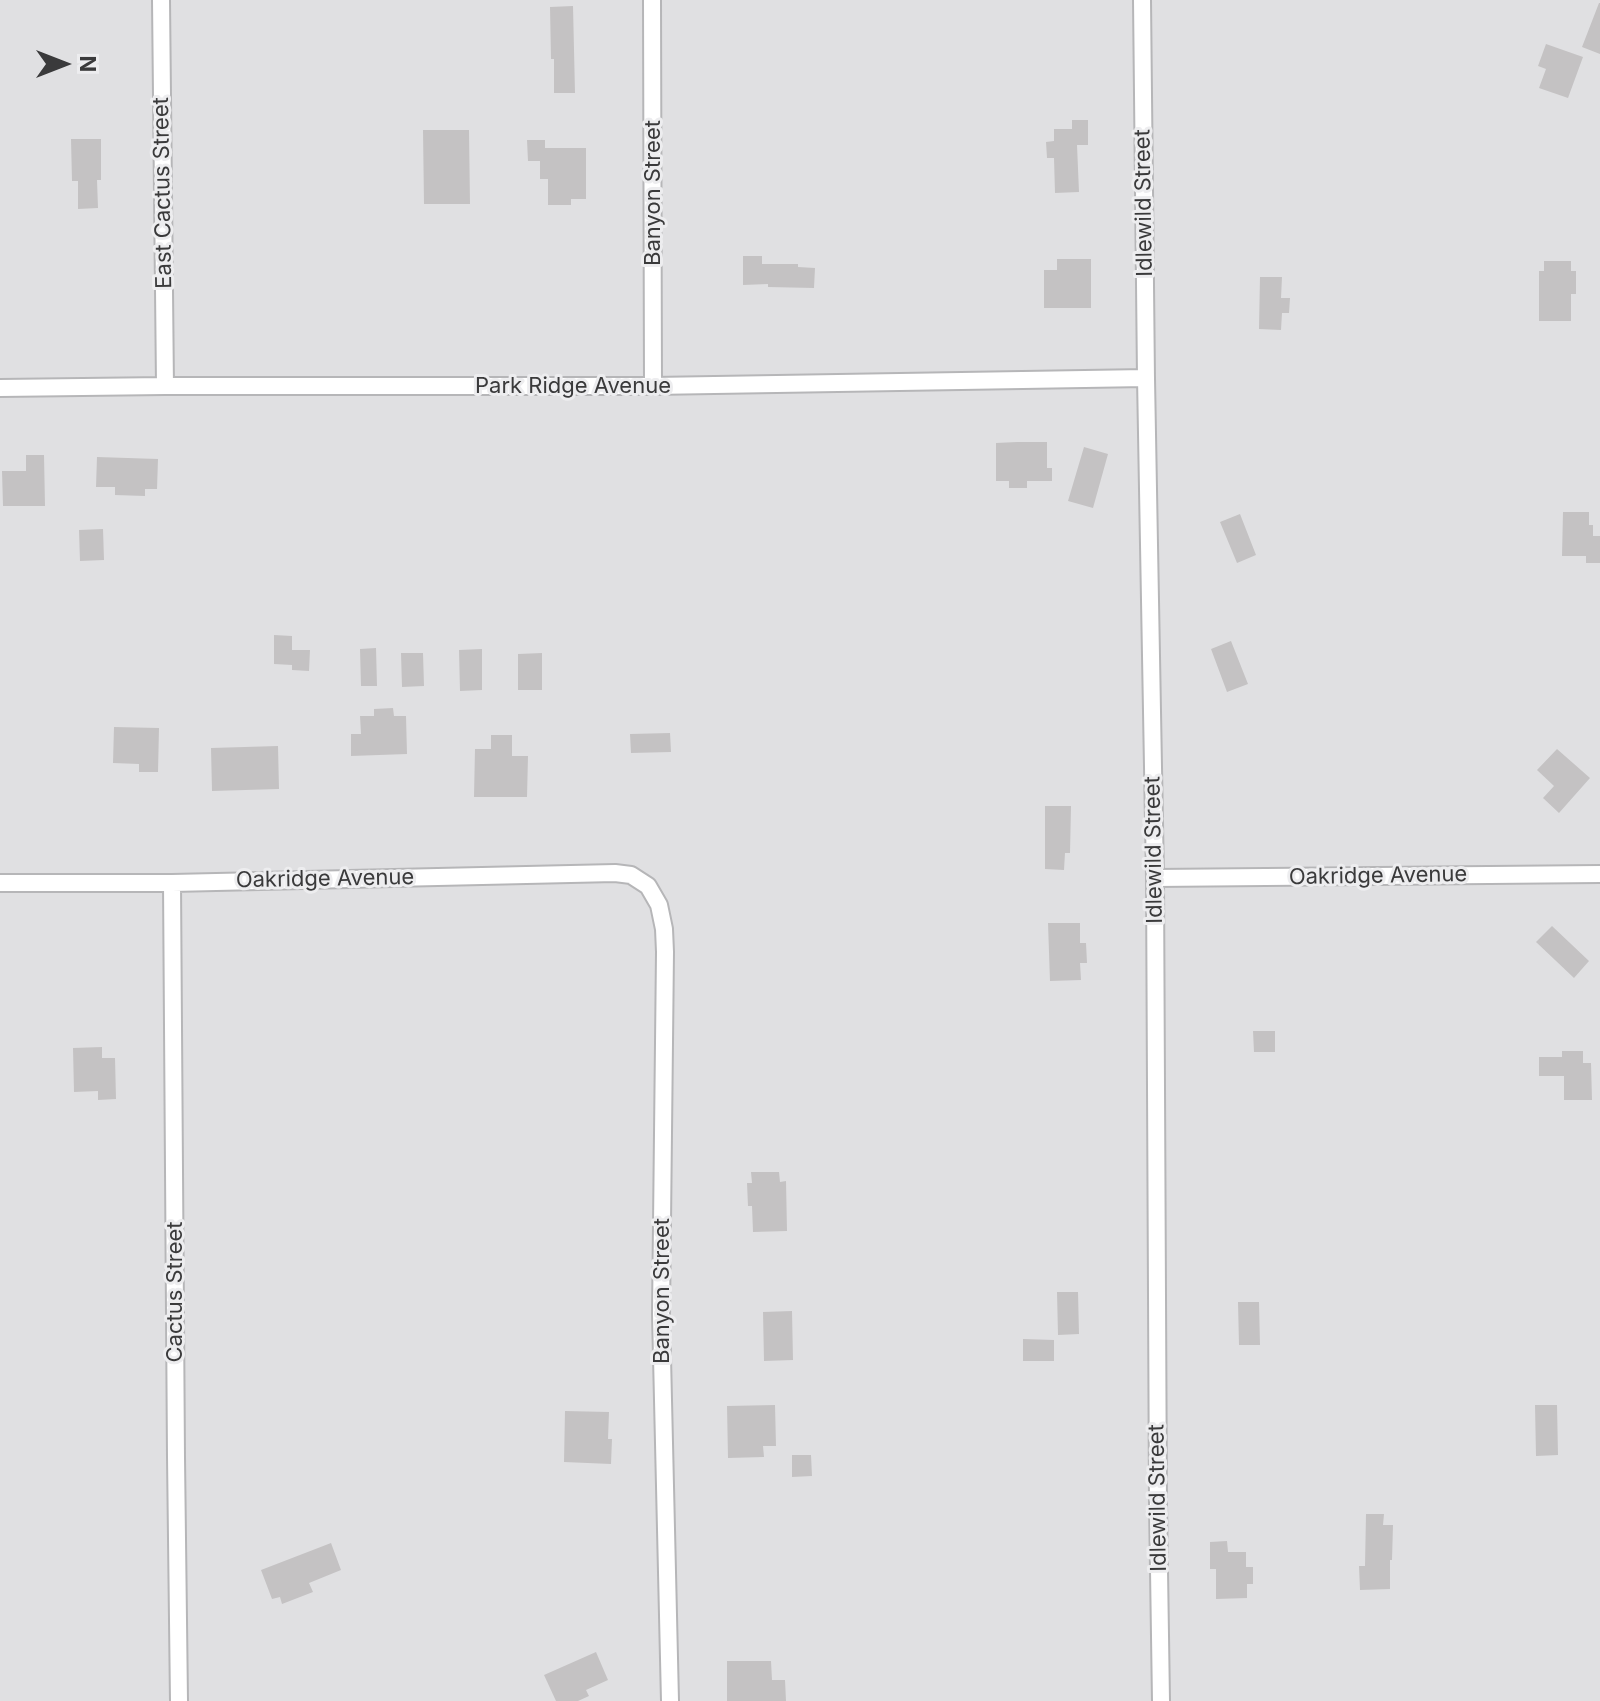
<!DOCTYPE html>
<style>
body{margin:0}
#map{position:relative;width:1600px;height:1701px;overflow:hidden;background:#e0e0e2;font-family:Inter,sans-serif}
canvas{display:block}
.north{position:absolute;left:24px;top:24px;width:80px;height:80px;-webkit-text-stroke:6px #ededef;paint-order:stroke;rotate:90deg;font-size:22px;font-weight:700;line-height:32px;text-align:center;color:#3a3a3b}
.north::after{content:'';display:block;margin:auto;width:28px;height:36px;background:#3a3a3b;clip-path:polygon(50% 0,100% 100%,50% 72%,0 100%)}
</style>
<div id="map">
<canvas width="1600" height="1701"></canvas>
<div class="north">N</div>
</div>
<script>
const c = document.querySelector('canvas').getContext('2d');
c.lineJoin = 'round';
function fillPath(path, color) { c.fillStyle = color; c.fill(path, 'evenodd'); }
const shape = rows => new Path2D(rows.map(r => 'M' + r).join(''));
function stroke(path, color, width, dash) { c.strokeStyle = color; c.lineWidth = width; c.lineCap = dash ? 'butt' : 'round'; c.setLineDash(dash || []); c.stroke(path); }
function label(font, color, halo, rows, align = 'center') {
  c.font = font + ' Inter,sans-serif'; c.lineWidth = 6; c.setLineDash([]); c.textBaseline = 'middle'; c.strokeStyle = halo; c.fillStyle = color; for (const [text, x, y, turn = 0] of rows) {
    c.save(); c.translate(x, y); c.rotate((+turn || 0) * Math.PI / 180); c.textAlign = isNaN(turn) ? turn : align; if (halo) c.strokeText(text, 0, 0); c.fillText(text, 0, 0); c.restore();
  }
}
const building = shape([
 [1599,3,1600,3,1600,54,1582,47],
 [573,6,575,93,554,93,554,59,551,59,550,7],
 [1546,44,1583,57,1568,98,1539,88,1546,69,1538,66],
 [1072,120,1088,120,1088,145,1077,145,1079,192,1055,193,1054,158,1047,158,1046,142,1054,141,1054,129,1072,129],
 [423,130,469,130,470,204,424,204],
 [71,139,101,139,101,180,97,180,98,208,78,209,78,181,72,181],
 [527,140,545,140,545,148,586,148,586,199,571,199,571,205,548,205,548,179,540,179,540,161,528,161],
 [743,256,762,256,762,264,798,264,798,267,815,268,814,288,768,287,768,284,743,285],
 [1057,259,1091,259,1091,308,1044,308,1044,270,1057,270],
 [1544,261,1571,261,1571,271,1576,271,1576,294,1571,294,1571,321,1539,321,1539,271,1544,271],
 [1260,277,1282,277,1281,298,1290,298,1289,313,1282,313,1281,330,1259,329],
 [1017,442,1047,442,1047,468,1052,468,1052,481,1027,481,1027,488,1009,488,1009,481,996,481,996,443],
 [1084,447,1108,454,1093,508,1068,501],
 [26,455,44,455,45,506,3,506,2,471,26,471],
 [97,457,158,459,157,489,145,489,145,496,115,495,115,487,96,487],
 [1563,512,1589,512,1589,525,1593,525,1593,536,1600,536,1600,563,1586,563,1586,556,1562,556],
 [1240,514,1256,555,1237,563,1220,522],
 [103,529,104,560,80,561,79,530],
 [274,635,292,636,292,650,310,650,309,671,292,670,292,665,274,664],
 [1231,641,1248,684,1227,692,1211,649],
 [376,648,377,686,361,686,360,649],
 [482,649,482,690,460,691,459,650],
 [401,653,423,653,424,686,402,687],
 [542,653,542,690,518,690,518,654],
 [393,708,394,716,406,716,407,754,351,756,351,734,361,734,360,716,374,716,374,709],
 [114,727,159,728,158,772,139,772,139,764,113,763],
 [670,733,671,752,631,753,630,734],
 [491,735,512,735,512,756,528,756,527,797,474,797,475,749,491,749],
 [278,746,279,789,212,791,211,748],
 [1557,749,1590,778,1559,813,1543,798,1554,786,1537,770],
 [1045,806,1071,806,1070,853,1065,853,1064,870,1045,869],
 [1048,923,1080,923,1080,943,1086,943,1087,963,1080,963,1081,980,1050,981],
 [1552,926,1589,961,1574,978,1536,942],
 [1253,1031,1275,1031,1275,1052,1254,1052],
 [102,1047,102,1058,115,1058,116,1099,98,1100,98,1091,74,1092,73,1048],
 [1562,1051,1583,1051,1583,1063,1591,1063,1592,1100,1564,1100,1564,1076,1539,1076,1539,1057,1562,1057],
 [751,1172,779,1172,780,1182,786,1181,787,1231,753,1232,752,1206,748,1206,747,1183,752,1183],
 [1057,1292,1078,1292,1079,1334,1058,1335],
 [1238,1302,1259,1302,1260,1345,1239,1345],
 [792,1311,793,1360,764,1361,763,1312],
 [1023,1339,1054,1340,1054,1361,1023,1361],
 [775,1405,776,1446,763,1446,764,1457,728,1458,727,1406],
 [1535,1405,1557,1405,1558,1455,1536,1456],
 [565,1411,609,1412,608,1439,612,1439,611,1464,564,1462],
 [792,1455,811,1455,812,1476,792,1477],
 [1366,1514,1384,1514,1383,1525,1393,1525,1392,1560,1390,1560,1390,1589,1360,1590,1359,1566,1365,1566],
 [1227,1541,1228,1552,1246,1552,1246,1567,1253,1567,1253,1584,1247,1584,1247,1598,1216,1599,1216,1569,1210,1569,1210,1542],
 [331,1543,341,1570,309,1583,313,1592,282,1604,280,1597,272,1599,261,1570],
 [596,1652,608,1680,586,1690,589,1696,578,1701,556,1701,544,1675],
 [727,1661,771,1661,772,1680,785,1680,786,1701,727,1701]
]);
const street = shape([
 [161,0,165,386],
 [652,0,653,386],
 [1142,0,1146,378,1155,878,1158,1504,1161,1701],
 [0,388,165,386,653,386,1146,378],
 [1155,878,1600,874],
 [0,883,172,883,615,873,631,875,648,886,659,905,664,929,665,952,661,1314,670,1701],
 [172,883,176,1457,179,1701]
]);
const streetNames = [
 ["East Cactus Street",163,193,-91],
 ["Banyon Street",653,193,-90],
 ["Idlewild Street",1144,203,-91],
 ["Park Ridge Avenue",573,386],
 ["Idlewild Street",1154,850,-91],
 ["Oakridge Avenue",1378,876,-1],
 ["Oakridge Avenue",325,879,-1],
 ["Banyon Street",662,1291,-90],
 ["Cactus Street",175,1292,-90],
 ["Idlewild Street",1158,1498,-91]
];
fillPath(building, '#c4c2c3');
stroke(street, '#b6b6b8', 20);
stroke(street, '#fff', 16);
label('22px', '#3a3a3b', '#ededef', streetNames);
</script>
